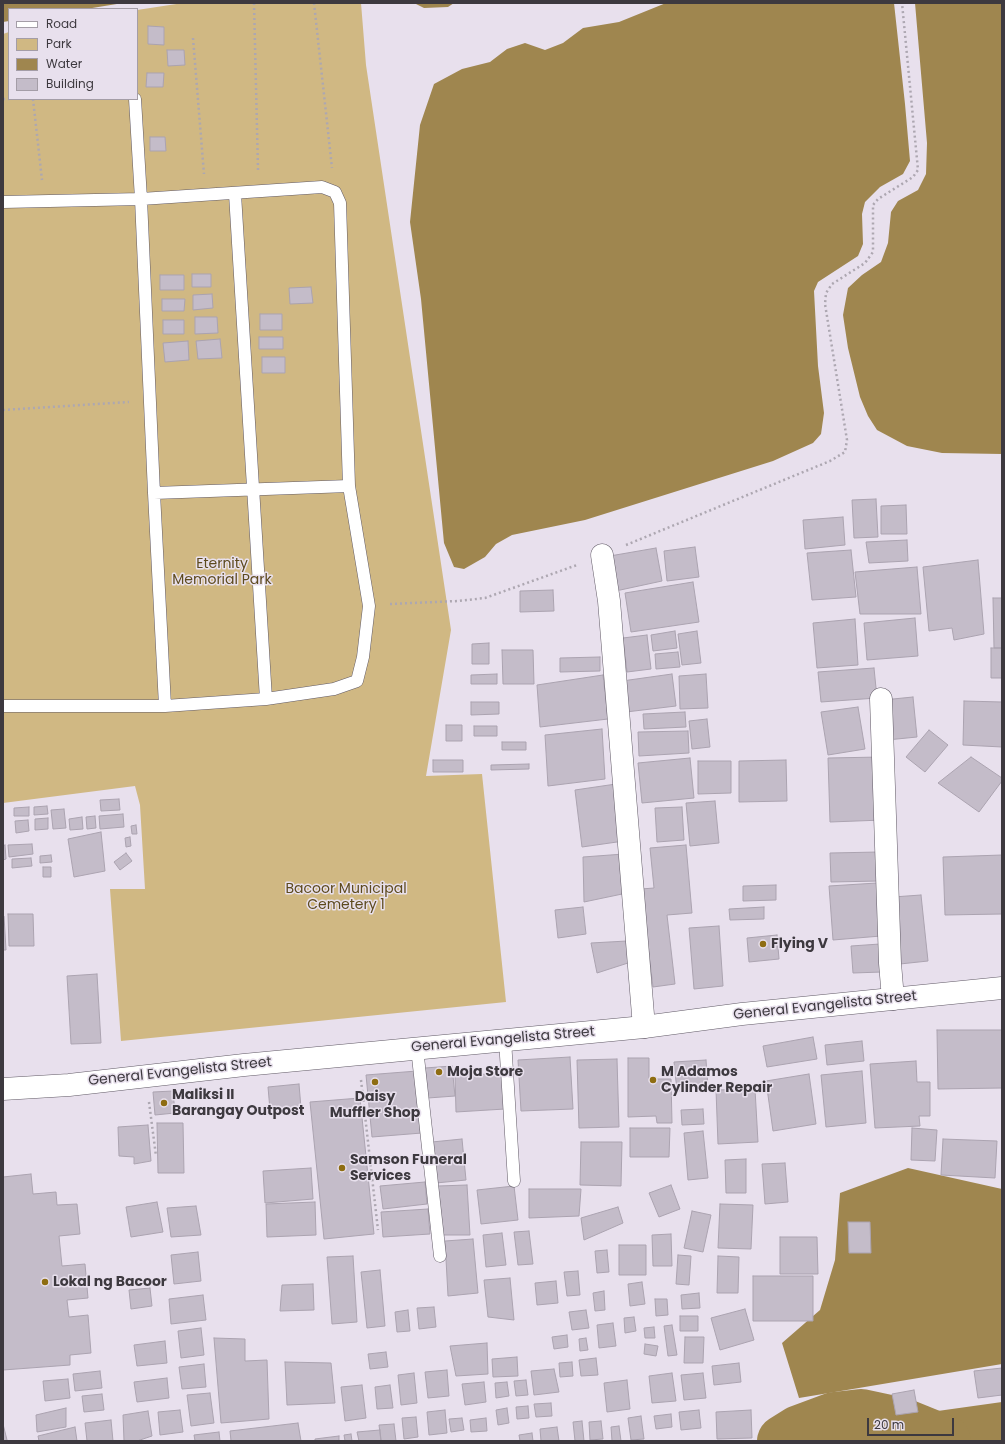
<!DOCTYPE html>
<style>
body{margin:0}
#map{position:relative;width:1005px;height:1444px;overflow:hidden;background:#e8e0ed;font-family:Poppins,sans-serif}
canvas{display:block}
.frame{position:absolute;inset:0;border:4px solid #3d393f;pointer-events:none}
.legend{position:absolute;left:8px;top:8px;width:130px;height:92px;box-sizing:border-box;background:#e8e0ed;border:1px solid #a49da7;margin:0;padding:5px 7px;list-style:none;font-size:12px;color:#3d393f}
.legend li{display:flex;align-items:center;gap:8px;height:20px}
.legend b{width:20px;border:1px solid #a49da7}
.scale{position:absolute;left:867px;top:1418px;width:87px;height:18px;box-sizing:border-box;border:2px solid #3d393f;border-top:0;padding-left:5px;font-size:12px;line-height:14px;white-space:nowrap;color:#3d393f;-webkit-text-stroke:3px #e8e0ed;paint-order:stroke}
</style>
<div id="map">
<canvas width="1005" height="1444"></canvas>
<div class="frame"></div>
<ul class="legend">
<li><b style="height:5px;background:#fff"></b>Road</li>
<li><b style="height:11px;background:#d0b883"></b>Park</li>
<li><b style="height:11px;background:#9f864f"></b>Water</li>
<li><b style="height:11px;background:#c4bcc9"></b>Building</li>
</ul>
<div class="scale">20 m</div>
</div>
<script>
const c = document.querySelector('canvas').getContext('2d');
c.lineJoin = 'round';
function fillPath(path, color) { c.fillStyle = color; c.fill(path, 'evenodd'); }
const shape = rows => new Path2D(rows.map(r => 'M' + r).join(''));
function stroke(path, color, width, dash) { c.strokeStyle = color; c.lineWidth = width; c.lineCap = dash ? 'butt' : 'round'; c.setLineDash(dash || []); c.stroke(path); }
function label(font, color, halo, rows, align = 'center') {
  c.font = font + ' Poppins,sans-serif'; c.lineWidth = 3; c.setLineDash([]); c.textBaseline = 'middle'; c.strokeStyle = halo; c.fillStyle = color; for (const [text, x, y, turn = 0] of rows) {
    c.save(); c.translate(x, y); c.rotate((+turn || 0) * Math.PI / 180); c.textAlign = isNaN(turn) ? turn : align; if (halo) c.strokeText(text, 0, 0); c.fillText(text, 0, 0); c.restore();
  }
}
const green = shape([
 [183,3,361,3,366,65,451,630,426,776,482,774,506,1002,121,1041,110,889,145,889,140,805,135,786,3,803,3,34,9,32,9,99,137,99,137,10]
]);
const water = shape([
 [3,3,123,3,86,9,9,9,9,21,3,22],
 [414,3,454,3,448,7,424,8],
 [666,3,894,3,905,104,910,161,903,174,880,187,865,202,862,214,863,244,858,256,818,282,814,291,818,366,824,413,821,434,813,443,773,461,585,520,512,535,496,544,485,557,464,569,454,567,444,543,421,299,410,222,420,125,434,84,462,69,490,62,507,49,525,43,545,50,563,43,583,28,619,22],
 [915,3,1002,3,1002,454,942,453,907,446,877,430,868,416,860,397,848,348,843,315,848,288,862,275,881,262,888,243,891,212,898,201,918,190,926,174,927,143],
 [908,1168,1002,1189,1002,1364,799,1398,782,1343,820,1310,835,1260,840,1193],
 [1002,1402,1002,1441,901,1441,852,1423]
]);
const river = shape([
 [783,1441,799,1431,834,1418,861,1415,903,1424,945,1441]
]);
const building = shape([
 [148,26,164,27,164,45,148,44,148,26],
 [167,50,184,50,185,65,168,66,167,50],
 [147,73,164,73,163,87,146,87,147,73],
 [150,137,165,137,166,151,150,151,150,137],
 [192,274,211,274,211,287,192,287,192,274],
 [160,275,184,275,184,290,160,290,160,275],
 [311,287,313,303,290,304,289,288,311,287],
 [212,294,213,308,193,310,193,295,212,294],
 [162,299,185,299,184,311,162,311,162,299],
 [260,314,282,314,282,330,260,330,260,314],
 [195,317,217,317,218,333,195,334,195,317],
 [163,320,184,320,184,334,163,334,163,320],
 [259,337,283,337,283,349,259,349,259,337],
 [220,339,222,358,198,359,196,341,220,339],
 [188,341,189,360,165,362,163,343,188,341],
 [262,357,285,357,285,373,262,373,262,357],
 [876,499,878,537,854,538,852,500,876,499],
 [906,505,907,534,881,534,881,506,906,505],
 [843,517,845,545,805,549,803,520,843,517],
 [907,540,908,561,869,563,866,542,907,540],
 [695,547,699,577,667,581,664,551,695,547],
 [656,548,662,581,611,592,604,557,656,548],
 [851,550,856,597,812,600,807,553,851,550],
 [978,560,984,634,954,640,952,628,929,631,923,567,978,560],
 [917,567,921,614,860,614,855,572,917,567],
 [693,582,699,622,631,632,625,593,693,582],
 [553,590,554,611,520,612,520,591,553,590],
 [993,598,1002,598,1002,648,994,648,993,598],
 [915,618,918,656,867,660,864,623,915,618],
 [855,619,858,665,817,668,813,623,855,619],
 [675,631,677,648,653,651,651,635,675,631],
 [697,631,701,663,682,665,678,634,697,631],
 [647,635,651,669,627,672,623,638,647,635],
 [489,643,489,664,472,664,472,644,489,643],
 [991,648,1002,648,1002,678,991,678,991,648],
 [502,650,533,650,534,684,503,684,502,650],
 [678,652,680,667,656,669,655,654,678,652],
 [600,657,600,671,560,672,560,658,600,657],
 [874,668,877,698,821,702,818,672,874,668],
 [497,674,497,684,471,684,471,675,497,674],
 [672,674,676,706,626,712,622,681,672,674],
 [706,674,708,708,680,709,679,676,706,674],
 [603,675,608,719,540,727,537,685,603,675],
 [913,697,917,737,887,740,883,700,913,697],
 [964,701,1002,702,1002,747,963,745,964,701],
 [471,702,499,702,499,714,471,715,471,702],
 [858,707,865,749,828,755,821,712,858,707],
 [685,712,686,727,644,729,643,714,685,712],
 [707,719,710,747,692,749,689,721,707,719],
 [446,725,462,725,462,741,446,741,446,725],
 [474,726,497,726,497,736,474,736,474,726],
 [602,729,605,779,548,786,545,735,602,729],
 [929,730,948,745,925,772,906,757,929,730],
 [688,731,689,753,639,756,638,732,688,731],
 [502,742,526,742,526,750,502,750,502,742],
 [881,757,883,820,830,822,828,758,881,757],
 [971,757,1002,778,1002,781,979,812,938,783,971,757],
 [690,758,694,798,642,803,638,763,690,758],
 [433,760,463,760,463,772,433,772,433,760],
 [786,760,787,801,739,802,739,761,786,760],
 [698,761,731,761,731,793,698,794,698,761],
 [529,764,529,769,491,770,491,765,529,764],
 [616,784,624,841,582,847,575,790,616,784],
 [119,799,120,810,101,811,100,800,119,799],
 [715,801,719,843,690,846,686,803,715,801],
 [47,806,48,814,34,815,34,807,47,806],
 [29,807,29,816,14,816,14,808,29,807],
 [682,807,684,840,657,842,655,808,682,807],
 [64,809,66,828,53,829,51,810,64,809],
 [123,814,124,827,100,829,99,816,123,814],
 [95,816,96,828,87,829,86,817,95,816],
 [82,817,83,829,70,830,69,819,82,817],
 [48,818,48,829,35,830,35,819,48,818],
 [28,820,29,831,16,833,15,821,28,820],
 [136,825,137,834,132,834,131,826,136,825],
 [101,832,105,871,74,877,68,839,101,832],
 [130,837,131,846,126,847,125,838,130,837],
 [32,844,33,854,9,857,8,845,32,844],
 [5,845,6,859,3,860,3,846,5,845],
 [686,845,692,913,667,915,675,984,653,987,641,889,654,888,650,848,686,845],
 [879,852,880,881,831,882,830,853,879,852],
 [126,853,132,861,120,870,114,862,126,853],
 [624,854,627,893,584,902,583,857,624,854],
 [51,855,52,862,40,863,40,856,51,855],
 [1002,855,1002,914,945,915,943,857,1002,855],
 [31,858,32,866,12,868,12,859,31,858],
 [43,867,51,867,51,877,43,877,43,867],
 [877,883,881,936,833,940,829,886,877,883],
 [776,885,776,900,743,901,743,886,776,885],
 [921,895,928,961,900,964,893,897,921,895],
 [583,907,586,934,558,938,555,910,583,907],
 [764,907,764,919,730,920,729,909,764,907],
 [8,914,33,914,34,946,9,946,8,914],
 [3,916,4,916,6,950,3,950,3,916],
 [719,926,723,986,694,989,689,928,719,926],
 [777,935,779,959,749,962,747,938,777,935],
 [627,941,628,963,597,973,591,943,627,941],
 [880,944,882,972,853,973,851,946,880,944],
 [97,974,101,1043,71,1044,67,976,97,974],
 [937,1030,1002,1030,1002,1088,938,1089,937,1030],
 [813,1037,817,1059,767,1067,763,1046,813,1037],
 [862,1041,864,1061,827,1065,825,1045,862,1041],
 [570,1057,573,1109,521,1111,518,1060,570,1057],
 [628,1058,649,1058,649,1079,671,1079,672,1123,657,1123,656,1116,628,1117,628,1058],
 [617,1059,619,1127,579,1128,577,1060,617,1059],
 [706,1060,708,1088,677,1091,674,1062,706,1060],
 [916,1061,917,1082,930,1082,930,1116,919,1116,920,1126,875,1128,870,1064,916,1061],
 [452,1066,455,1096,428,1098,425,1068,452,1066],
 [417,1071,422,1133,372,1137,366,1075,417,1071],
 [862,1071,866,1123,826,1127,821,1075,862,1071],
 [503,1073,505,1109,456,1112,455,1076,503,1073],
 [809,1074,816,1124,773,1131,766,1081,809,1074],
 [299,1084,301,1108,270,1110,268,1087,299,1084],
 [755,1089,758,1142,718,1144,716,1090,755,1089],
 [173,1091,175,1113,155,1115,153,1092,173,1091],
 [360,1098,374,1234,324,1239,310,1102,360,1098],
 [703,1109,704,1124,682,1125,681,1110,703,1109],
 [157,1123,183,1123,184,1173,158,1173,157,1123],
 [148,1125,151,1161,134,1164,134,1157,119,1156,118,1127,148,1125],
 [630,1128,670,1128,669,1157,630,1157,630,1128],
 [912,1128,937,1130,935,1161,911,1160,912,1128],
 [703,1131,708,1178,688,1180,684,1133,703,1131],
 [462,1139,466,1180,436,1183,432,1142,462,1139],
 [943,1139,997,1141,995,1178,941,1175,943,1139],
 [581,1142,622,1142,621,1186,580,1185,581,1142],
 [746,1159,746,1193,726,1193,725,1160,746,1159],
 [785,1163,788,1202,765,1204,762,1164,785,1163],
 [311,1168,313,1199,265,1203,263,1171,311,1168],
 [31,1174,33,1194,56,1192,57,1205,77,1204,80,1234,59,1236,62,1266,85,1264,88,1298,67,1300,69,1317,88,1315,91,1353,70,1355,70,1365,3,1370,3,1177,31,1174],
 [425,1182,427,1204,383,1209,380,1186,425,1182],
 [467,1185,470,1235,443,1235,438,1186,467,1185],
 [671,1185,680,1209,659,1217,649,1193,671,1185],
 [514,1186,518,1220,481,1224,477,1190,514,1186],
 [529,1189,581,1189,579,1216,529,1218,529,1189],
 [157,1202,163,1232,131,1237,126,1207,157,1202],
 [315,1202,316,1235,267,1237,266,1204,315,1202],
 [720,1204,753,1205,751,1249,718,1248,720,1204],
 [196,1206,201,1235,171,1237,167,1208,196,1206],
 [618,1207,623,1223,584,1240,581,1218,618,1207],
 [428,1209,430,1234,383,1237,381,1212,428,1209],
 [692,1211,711,1215,703,1252,684,1248,692,1211],
 [848,1222,870,1222,871,1253,849,1253,848,1222],
 [529,1231,533,1264,518,1265,514,1232,529,1231],
 [502,1233,506,1265,486,1267,483,1235,502,1233],
 [671,1234,672,1266,653,1266,652,1235,671,1234],
 [780,1237,817,1237,818,1274,780,1274,780,1237],
 [473,1239,478,1293,448,1296,445,1241,473,1239],
 [619,1245,646,1245,646,1275,619,1275,619,1245],
 [607,1250,609,1272,597,1273,595,1251,607,1250],
 [198,1252,201,1281,174,1284,171,1255,198,1252],
 [678,1255,691,1256,689,1285,676,1284,678,1255],
 [353,1256,357,1322,332,1324,327,1257,353,1256],
 [718,1256,739,1257,738,1293,717,1293,718,1256],
 [380,1270,385,1326,367,1328,361,1272,380,1270],
 [578,1271,580,1295,567,1296,564,1272,578,1271],
 [753,1276,813,1276,813,1321,753,1321,753,1276],
 [510,1278,514,1320,488,1317,484,1280,510,1278],
 [556,1281,558,1303,537,1305,535,1283,556,1281],
 [642,1282,645,1304,630,1306,628,1284,642,1282],
 [313,1284,314,1310,280,1311,282,1285,313,1284],
 [150,1288,152,1306,131,1309,129,1290,150,1288],
 [604,1291,605,1310,595,1311,593,1293,604,1291],
 [699,1293,700,1308,682,1309,681,1295,699,1293],
 [203,1295,206,1320,171,1324,169,1299,203,1295],
 [655,1299,667,1299,668,1315,656,1316,655,1299],
 [434,1307,436,1327,419,1329,417,1308,434,1307],
 [745,1309,754,1340,720,1350,711,1318,745,1309],
 [408,1310,410,1331,397,1332,395,1312,408,1310],
 [586,1310,589,1328,572,1330,569,1312,586,1310],
 [680,1316,698,1316,698,1331,680,1331,680,1316],
 [634,1317,636,1331,625,1333,624,1318,634,1317],
 [613,1323,616,1346,599,1348,597,1325,613,1323],
 [672,1325,677,1355,668,1356,664,1326,672,1325],
 [654,1327,655,1338,645,1338,644,1328,654,1327],
 [201,1328,204,1355,181,1358,178,1331,201,1328],
 [567,1335,568,1347,554,1349,552,1337,567,1335],
 [685,1337,704,1337,703,1363,684,1363,685,1337],
 [214,1338,245,1339,245,1361,267,1360,269,1419,221,1423,214,1338],
 [586,1338,588,1350,580,1351,579,1339,586,1338],
 [165,1341,167,1363,137,1366,134,1345,165,1341],
 [487,1343,488,1374,456,1376,450,1346,487,1343],
 [645,1344,658,1346,656,1356,644,1354,645,1344],
 [386,1352,388,1367,370,1369,368,1354,386,1352],
 [517,1357,518,1376,493,1377,492,1359,517,1357],
 [596,1358,598,1375,581,1376,579,1360,596,1358],
 [285,1362,331,1363,335,1403,287,1405,285,1362],
 [572,1362,573,1376,560,1377,559,1363,572,1362],
 [739,1363,741,1382,714,1385,712,1366,739,1363],
 [204,1364,206,1387,182,1389,179,1367,204,1364],
 [1002,1368,1002,1395,978,1398,974,1371,1002,1368],
 [554,1369,559,1392,534,1395,531,1371,554,1369],
 [447,1370,449,1396,428,1398,425,1372,447,1370],
 [100,1371,102,1388,75,1391,73,1374,100,1371],
 [414,1373,417,1403,401,1405,398,1375,414,1373],
 [672,1373,676,1401,652,1403,649,1376,672,1373],
 [703,1373,706,1398,684,1400,681,1375,703,1373],
 [167,1378,169,1398,137,1402,134,1382,167,1378],
 [68,1379,70,1398,45,1401,43,1381,68,1379],
 [526,1380,528,1395,516,1396,514,1381,526,1380],
 [627,1380,630,1409,607,1412,604,1383,627,1380],
 [484,1382,486,1402,465,1405,462,1384,484,1382],
 [507,1382,509,1396,496,1398,495,1383,507,1382],
 [362,1385,366,1418,345,1421,341,1387,362,1385],
 [390,1385,393,1408,377,1409,375,1387,390,1385],
 [914,1390,918,1412,896,1415,892,1394,914,1390],
 [210,1393,214,1423,191,1426,187,1395,210,1393],
 [102,1394,104,1410,84,1412,82,1396,102,1394],
 [551,1403,552,1416,536,1417,534,1404,551,1403],
 [528,1406,529,1418,517,1419,516,1407,528,1406],
 [66,1408,66,1427,37,1432,36,1415,66,1408],
 [507,1408,509,1423,498,1425,496,1410,507,1408],
 [180,1410,183,1432,160,1435,158,1412,180,1410],
 [445,1410,447,1433,429,1435,427,1412,445,1410],
 [699,1410,701,1428,681,1430,679,1412,699,1410],
 [751,1410,752,1438,717,1439,716,1412,751,1410],
 [148,1411,152,1436,137,1441,124,1441,123,1415,148,1411],
 [671,1414,672,1427,656,1429,654,1416,671,1414],
 [641,1416,644,1439,631,1440,628,1418,641,1416],
 [416,1417,418,1437,404,1439,402,1418,416,1417],
 [462,1418,464,1430,451,1432,449,1419,462,1418],
 [486,1418,487,1431,471,1432,470,1420,486,1418],
 [111,1420,113,1441,87,1441,85,1423,111,1420],
 [582,1421,584,1441,575,1441,573,1422,582,1421],
 [601,1421,603,1439,590,1440,589,1422,601,1421],
 [298,1423,301,1441,231,1441,230,1431,298,1423],
 [3,1424,7,1440,5,1441,3,1441,3,1424],
 [394,1424,396,1441,381,1441,379,1425,394,1424],
 [619,1426,621,1441,612,1441,611,1427,619,1426],
 [75,1427,77,1441,39,1441,38,1436,75,1427],
 [557,1427,559,1441,541,1441,540,1429,557,1427],
 [380,1430,381,1441,359,1441,357,1432,380,1430],
 [219,1432,220,1441,195,1441,194,1435,219,1432],
 [532,1433,533,1441,520,1441,519,1435,532,1433],
 [351,1434,352,1441,345,1441,344,1435,351,1434],
 [339,1436,339,1441,315,1441,315,1439,339,1436]
]);
const path = shape([
 [254,3,258,170],
 [314,3,332,168],
 [193,38,204,174],
 [3,99,9,99],
 [33,99,42,180],
 [3,410,129,402],
 [626,545,830,461,845,452,847,440,825,304,826,293,832,284,865,263,873,252,873,205,878,199,913,177,918,170,902,3],
 [390,604,458,601,485,598,577,565],
 [361,1080,378,1230],
 [149,1102,156,1156]
]);
const lane = shape([
 [235,194,266,699],
 [3,202,141,199,322,187,335,192,340,203,349,486,154,493],
 [3,706,165,706,154,493,141,199,135,99],
 [165,706,266,699,334,689,357,681,363,657,369,606,349,486],
 [505,1040,514,1181],
 [417,1048,440,1256]
]);
const street = shape([
 [602,555,609,601,644,1027],
 [881,699,890,963,893,999]
]);
const secondary = shape([
 [3,1089,69,1085,244,1065,644,1027,742,1014,1002,988]
]);
const markers = [
 [763,944,4,"#8e6d11"],
 [439,1072,4,"#8e6d11"],
 [653,1080,4,"#8e6d11"],
 [375,1082,4,"#8e6d11"],
 [164,1103,4,"#8e6d11"],
 [342,1168,4,"#8e6d11"],
 [45,1282,4,"#8e6d11"]
];
const parkNames = [
 ["Eternity",222,564],
 ["Memorial Park",222,580],
 ["Bacoor Municipal",346,889],
 ["Cemetery 1",346,905]
];
const poiNames = [
 ["Flying V",771,944],
 ["Moja Store",447,1072],
 ["M Adamos",661,1072],
 ["Cylinder Repair",661,1088],
 ["Maliksi II",172,1095],
 ["Barangay Outpost",172,1111],
 ["Daisy",375,1097,"center"],
 ["Muffler Shop",375,1113,"center"],
 ["Samson Funeral",350,1160],
 ["Services",350,1176],
 ["Lokal ng Bacoor",53,1282]
];
const streetNames = [
 ["General Evangelista Street",825,1006,-6],
 ["General Evangelista Street",503,1040,-5],
 ["General Evangelista Street",180,1072,-6]
];
fillPath(green, '#d0b883');
fillPath(water, '#9f864f');
stroke(river, '#9f864f', 52);
fillPath(building, '#c4bcc9');
stroke(building, '#aba3b0', 1);
stroke(lane, '#615a66', 13);
stroke(street, '#615a66', 23);
stroke(secondary, '#615a66', 23);
stroke(path, '#ada7b1', 2.5, [2, 3]);
stroke(lane, '#fff', 12);
stroke(street, '#fff', 22);
stroke(secondary, '#fff', 22);
for (const [x, y, r, color] of markers) { const dot = new Path2D(); dot.arc(x, y, r, 0, 2 * Math.PI); c.fillStyle = color; c.fill(dot); stroke(dot, '#e8e0ed', 1.5); }
label('14px', '#5d4a1e', '#e8e0ed', parkNames);
label('bold 14px', '#3d393f', '#e8e0ed', poiNames, 'left');
label('14px', '#3d393f', '#e8e0ed', streetNames);
</script>
